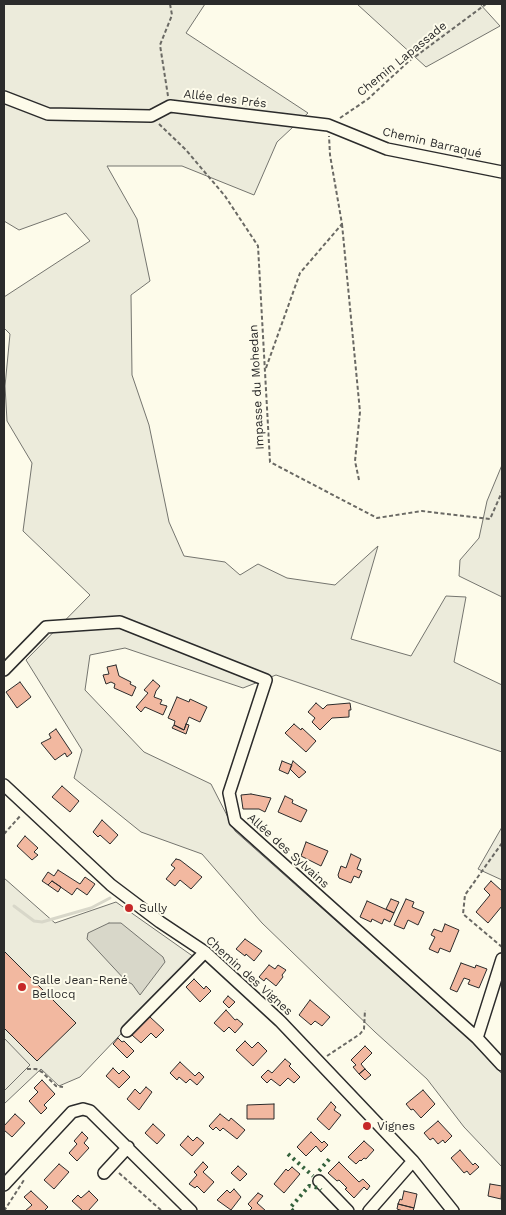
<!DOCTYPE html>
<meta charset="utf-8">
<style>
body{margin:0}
#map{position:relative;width:506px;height:1215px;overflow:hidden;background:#fdfbea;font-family:"Work Sans",sans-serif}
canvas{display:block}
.frame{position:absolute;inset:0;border:5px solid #2b2b2b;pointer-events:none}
</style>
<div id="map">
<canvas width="506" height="1215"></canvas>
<div class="frame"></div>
</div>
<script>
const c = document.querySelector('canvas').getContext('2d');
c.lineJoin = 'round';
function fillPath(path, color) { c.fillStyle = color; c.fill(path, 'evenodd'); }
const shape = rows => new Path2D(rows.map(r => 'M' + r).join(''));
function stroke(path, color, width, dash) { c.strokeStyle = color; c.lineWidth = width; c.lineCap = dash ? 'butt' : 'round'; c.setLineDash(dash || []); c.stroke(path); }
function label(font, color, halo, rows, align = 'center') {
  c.font = font + ' "Work Sans",sans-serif'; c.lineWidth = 4; c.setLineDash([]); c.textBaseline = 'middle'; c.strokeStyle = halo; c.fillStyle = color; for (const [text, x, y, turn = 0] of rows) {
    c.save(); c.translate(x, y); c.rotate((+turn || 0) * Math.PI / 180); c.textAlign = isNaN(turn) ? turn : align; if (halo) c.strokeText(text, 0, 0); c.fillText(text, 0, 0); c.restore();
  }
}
const green = shape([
 [4,4,205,4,186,33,308,113,277,142,254,195,182,166,107,166,137,219,150,281,131,295,132,375,149,425,169,522,184,556,225,562,240,575,258,564,287,578,335,585,378,546,351,639,411,656,446,596,466,597,454,662,502,685,502,752,276,675,243,688,125,648,90,655,85,690,144,752,211,784,235,831,471,1041,502,1074,502,1167,464,1127,427,1079,375,1032,262,923,202,854,141,832,74,778,82,750,26,660,90,595,23,531,32,463,7,421,5,386,10,334,4,328,4,297,90,241,66,213,19,230,4,221,4,4],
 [357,4,480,4,500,26,426,67,357,4],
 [502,465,502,597,459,576,460,560,479,538,487,501,502,465],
 [502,827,502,880,478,869,502,827],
 [4,878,55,923,116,902,194,957,80,1077,59,1086,41,1069,4,1104,4,878]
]);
const parking = shape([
 [4,1038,30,1065,4,1091,4,1038]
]);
const water = shape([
 [109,923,121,923,163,957,165,962,140,995,132,984,126,981,87,939,88,933,109,923]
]);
const stream = shape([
 [14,906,34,921,42,922,91,908,110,898]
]);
const building = shape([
 [116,665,119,676,131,682,130,684,136,687,132,696,114,688,115,684,111,682,106,684,103,675,109,674,107,667,116,665],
 [153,680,160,686,156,691,154,697,162,700,160,704,167,706,163,715,145,707,141,712,136,707,148,693,144,690,153,680],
 [20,682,31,697,17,708,6,692,20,682],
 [177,697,189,702,190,699,207,707,200,722,189,717,184,730,174,725,175,721,168,718,177,697],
 [316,703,323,709,327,705,350,703,351,710,349,710,349,717,332,718,320,730,312,722,315,718,308,712,316,703],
 [186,724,189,725,186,734,172,728,174,725,184,730,186,724],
 [294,724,301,730,302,728,316,741,306,752,285,733,294,724],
 [56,729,72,753,67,757,65,753,55,760,41,743,51,738,49,734,56,729],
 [282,761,292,765,288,774,279,770,282,761],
 [293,761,306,772,299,778,290,769,293,761],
 [62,786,79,801,70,812,52,797,62,786],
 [251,794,271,798,265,812,259,809,243,809,241,795,251,794],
 [285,796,293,800,292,803,307,810,301,822,278,812,285,796],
 [102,820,118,835,110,844,100,835,98,837,93,832,102,820],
 [25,836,38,848,34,852,38,855,32,860,17,846,25,836],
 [306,842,328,851,321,866,301,856,306,842],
 [351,854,361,859,357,869,362,871,359,878,354,876,351,883,339,878,338,875,341,866,346,868,351,854],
 [176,859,180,860,202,877,191,889,180,880,175,886,166,879,175,868,171,865,176,859],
 [58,870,80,884,85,877,95,884,87,895,77,888,72,895,52,881,48,885,42,881,48,872,54,876,58,870],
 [52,881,61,887,58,892,48,885,52,881],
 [491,881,502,891,502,906,488,923,476,912,490,895,484,889,491,881],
 [391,899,399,902,394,913,386,909,391,899],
 [406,899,414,902,412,907,424,912,418,925,408,920,404,929,394,925,406,899],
 [367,901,394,913,390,922,384,919,382,924,372,919,371,922,360,917,367,901],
 [445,924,459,930,450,952,440,948,438,953,429,949,435,937,431,935,434,929,442,932,445,924],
 [245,939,262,951,254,961,246,954,245,956,236,949,245,939],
 [4,951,76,1023,37,1061,4,1028,4,951],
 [461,963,475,968,476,965,487,969,479,988,468,984,470,980,464,978,457,992,450,989,461,963],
 [269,965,275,969,278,965,286,970,282,975,283,977,276,986,266,978,264,981,259,977,269,965],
 [194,979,204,989,206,986,211,991,200,1002,186,987,194,979],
 [228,996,235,1002,229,1008,223,1002,228,996],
 [310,1000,330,1017,322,1026,315,1021,311,1025,299,1015,310,1000],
 [226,1010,235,1020,237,1019,243,1024,235,1033,229,1027,224,1032,214,1023,226,1010],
 [150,1017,164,1030,156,1038,151,1033,141,1043,132,1035,150,1017],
 [118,1038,122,1042,124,1041,134,1051,127,1058,113,1044,118,1038],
 [245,1041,252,1048,258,1042,267,1051,253,1066,236,1050,245,1041],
 [365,1046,372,1053,361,1064,365,1069,359,1074,353,1067,356,1065,351,1060,365,1046],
 [285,1059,291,1064,289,1066,300,1077,294,1083,288,1078,280,1086,271,1079,267,1083,261,1077,268,1070,272,1073,285,1059],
 [180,1062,195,1076,199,1072,204,1077,197,1085,190,1079,186,1083,179,1077,177,1080,170,1073,180,1062],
 [113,1068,119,1074,123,1070,130,1077,119,1088,106,1076,113,1068],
 [365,1069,371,1075,365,1080,359,1074,365,1069],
 [42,1080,55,1094,44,1105,47,1108,41,1114,29,1101,38,1092,34,1088,42,1080],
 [146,1087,152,1092,139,1110,127,1099,135,1089,140,1094,146,1087],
 [423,1090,435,1104,421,1118,413,1109,411,1110,406,1104,423,1090],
 [331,1102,336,1107,334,1110,341,1115,329,1130,317,1119,331,1102],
 [274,1104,274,1119,247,1119,247,1105,274,1104],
 [15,1114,25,1123,12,1137,4,1130,4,1126,15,1114],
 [220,1114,229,1121,231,1118,245,1130,237,1139,223,1128,220,1131,216,1127,213,1130,209,1126,220,1114],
 [438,1121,452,1136,445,1143,443,1140,438,1144,433,1138,430,1140,424,1133,438,1121],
 [153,1124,165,1135,157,1144,145,1133,153,1124],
 [82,1132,88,1138,84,1143,89,1148,77,1161,69,1153,77,1144,74,1141,82,1132],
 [311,1132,322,1143,324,1141,328,1145,321,1152,316,1146,306,1156,297,1147,311,1132],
 [188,1136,193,1141,197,1137,204,1143,192,1156,180,1145,188,1136],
 [364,1141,374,1150,366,1159,364,1158,361,1161,360,1160,356,1164,348,1157,364,1141],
 [460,1150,473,1165,475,1163,479,1167,470,1175,467,1171,464,1173,451,1158,460,1150],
 [203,1162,208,1167,203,1172,214,1182,204,1193,197,1186,195,1188,189,1184,197,1175,194,1172,203,1162],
 [339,1162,359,1182,363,1179,370,1186,367,1190,364,1187,354,1198,345,1189,347,1188,339,1180,337,1181,328,1173,339,1162],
 [59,1164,69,1172,54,1189,44,1180,59,1164],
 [238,1166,247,1174,240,1181,231,1173,238,1166],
 [292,1167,300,1174,284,1193,274,1184,286,1169,288,1171,292,1167],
 [490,1184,502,1186,501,1199,488,1196,490,1184],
 [234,1189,241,1197,231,1210,217,1200,227,1190,230,1193,234,1189],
 [31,1191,48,1207,44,1211,25,1211,32,1205,24,1197,31,1191],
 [89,1191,98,1200,88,1211,83,1211,72,1201,78,1195,81,1198,89,1191],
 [404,1191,417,1194,414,1208,398,1204,400,1199,402,1200,404,1191],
 [258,1193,263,1196,257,1203,266,1211,249,1211,252,1208,248,1204,258,1193],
 [398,1204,414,1208,413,1211,403,1211,397,1209,398,1204]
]);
const path = shape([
 [168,96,160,45,172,15,170,4],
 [340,118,368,99,408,62,486,4],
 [159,124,186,150,225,196,258,246,270,462,377,518,422,511,490,519,502,492],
 [342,224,360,412,355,461,359,480],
 [266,368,300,273,342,224,330,155,329,136],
 [4,834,21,815],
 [502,843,465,895,463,914,502,947],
 [327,1056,360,1034,364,1029,365,1010],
 [27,1069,36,1069,42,1072,56,1086,63,1087],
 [119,1173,162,1211],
 [4,1211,24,1180]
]);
const minor = shape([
 [4,97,48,114,151,116,170,106,328,125,387,149,502,172],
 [4,670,46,627,120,622,266,680,229,793,235,821,477,1038,502,959],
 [4,785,111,885,160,922,205,952,280,1021,413,1161,453,1211],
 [127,1031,205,952],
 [477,1038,502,1065],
 [104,1173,128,1147],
 [319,1181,348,1211],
 [4,1185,72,1112,83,1109,90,1111,191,1211],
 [369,1211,413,1161]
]);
const hedge = shape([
 [288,1154,313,1176],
 [319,1171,331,1157],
 [293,1211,290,1208,309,1186,319,1188,321,1190]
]);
const markers = [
 [129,908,5,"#c62828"],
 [22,987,5,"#c62828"],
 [367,1126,5,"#c62828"]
];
const streetNames = [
 ["Chemin Lapassade",402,59,-39],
 ["Allée des Prés",225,99,7],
 ["Chemin Barraqué",432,143,13],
 ["Impasse du Mohedan",257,387,-93],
 ["Allée des Sylvains",288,851,42],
 ["Chemin des Vignes",249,976,42]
];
const poiNames = [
 ["Sully",139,908],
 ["Salle Jean-René",32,980],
 ["Bellocq",32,994],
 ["Vignes",377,1126]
];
fillPath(green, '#ecebdb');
stroke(green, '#74746e', 1);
fillPath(parking, '#eceadb');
stroke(parking, '#74746e', 1);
fillPath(water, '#d8d7c9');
stroke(water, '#74746e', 1);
stroke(stream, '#d8d7c9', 3);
fillPath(building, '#f2b8a0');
stroke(building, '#2b2b2b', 1);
stroke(minor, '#2b2b2b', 14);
stroke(path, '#6a6964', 2, [4, 2.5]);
stroke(minor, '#fdfbea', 11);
stroke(hedge, '#34623c', 4, [2.5, 4]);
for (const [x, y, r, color] of markers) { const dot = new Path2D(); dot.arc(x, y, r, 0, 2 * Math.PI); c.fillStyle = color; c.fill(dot); stroke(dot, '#fdfbea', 2); }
label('12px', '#2b2b2b', '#fdfbea', streetNames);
label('12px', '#2b2b2b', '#fdfbea', poiNames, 'left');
</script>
